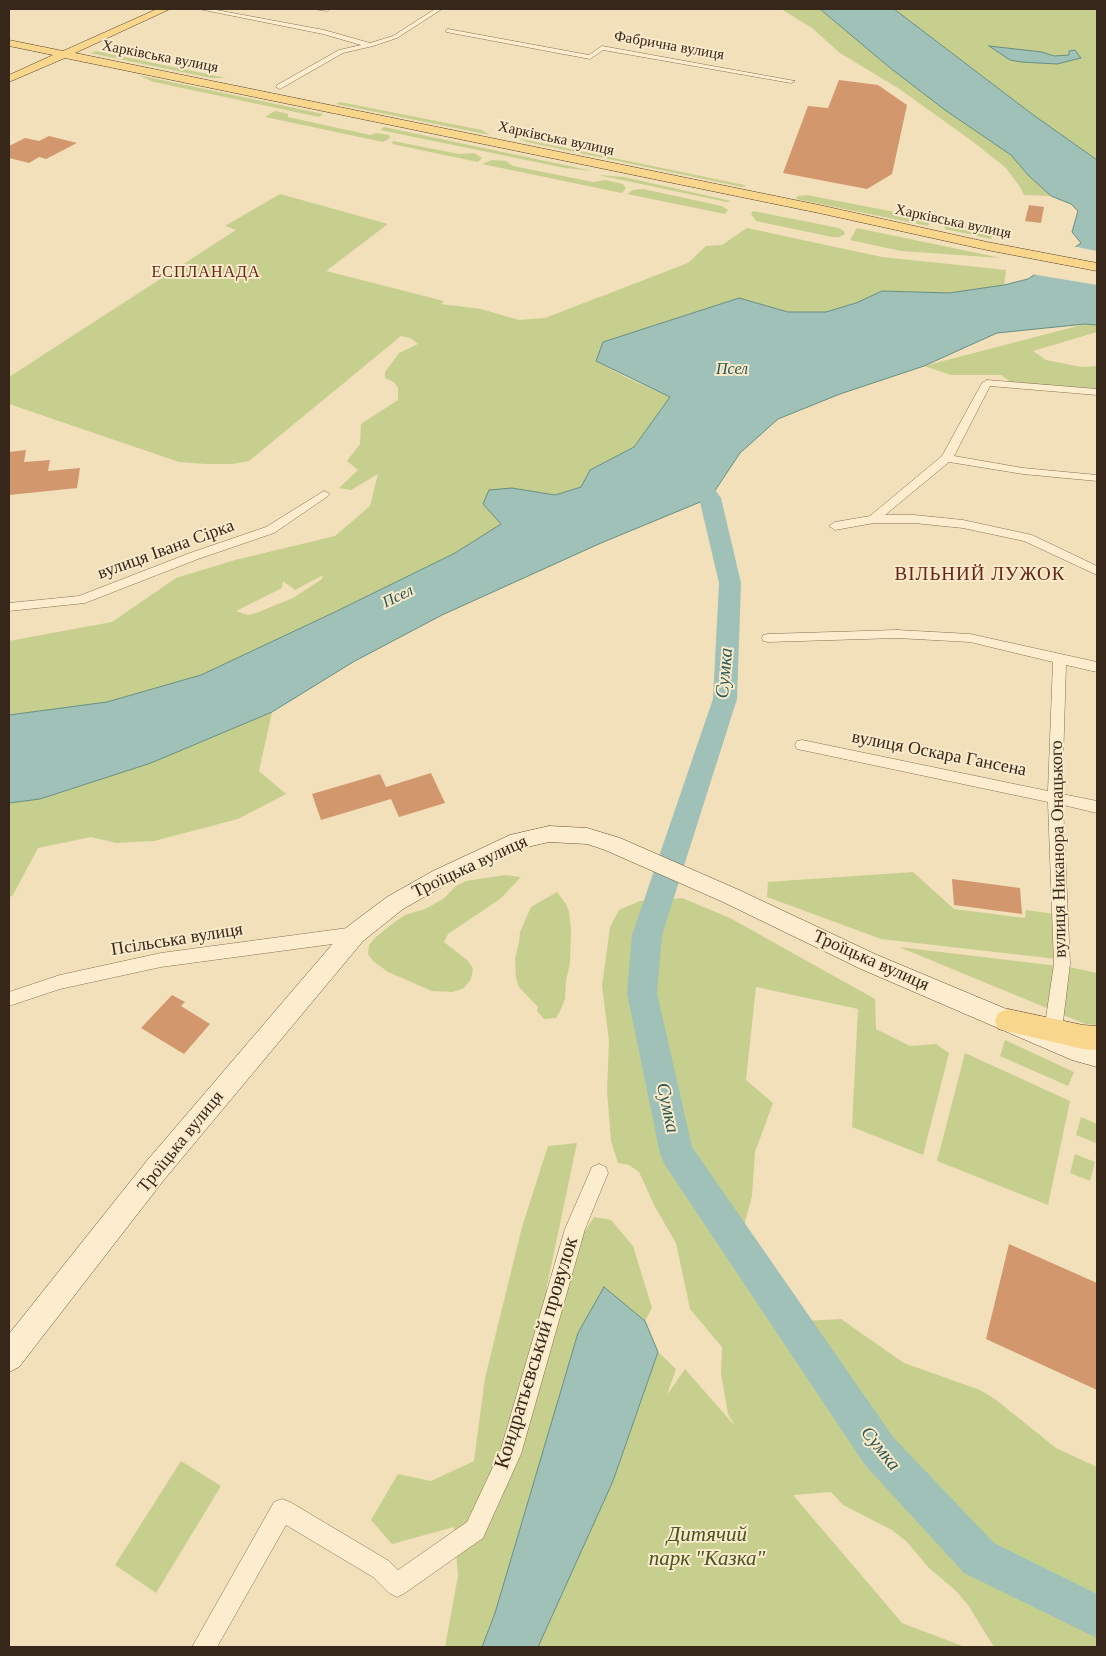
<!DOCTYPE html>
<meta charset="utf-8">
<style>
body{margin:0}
#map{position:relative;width:1106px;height:1656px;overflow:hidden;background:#f1e0ba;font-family:Georgia,serif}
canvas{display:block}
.frame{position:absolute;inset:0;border:10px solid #36271a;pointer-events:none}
</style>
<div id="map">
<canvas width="1106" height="1656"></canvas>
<div class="frame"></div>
</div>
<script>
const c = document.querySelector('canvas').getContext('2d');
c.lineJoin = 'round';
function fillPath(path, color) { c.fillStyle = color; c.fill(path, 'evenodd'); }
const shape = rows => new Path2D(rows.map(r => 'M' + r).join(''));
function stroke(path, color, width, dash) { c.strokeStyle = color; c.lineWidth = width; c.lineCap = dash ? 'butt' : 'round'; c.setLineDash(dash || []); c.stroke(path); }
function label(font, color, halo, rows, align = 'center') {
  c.font = font + ' Georgia,serif'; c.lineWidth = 4; c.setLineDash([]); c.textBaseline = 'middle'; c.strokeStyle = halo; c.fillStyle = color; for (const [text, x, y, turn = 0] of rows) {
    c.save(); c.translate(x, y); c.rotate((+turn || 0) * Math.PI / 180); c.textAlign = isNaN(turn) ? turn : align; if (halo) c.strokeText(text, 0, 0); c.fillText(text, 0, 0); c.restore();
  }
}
const green = shape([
 [781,9,820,9,889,67,945,110,1011,155,1028,175,1051,196,1024,195,1020,187,1006,168,972,141,898,88,840,53,812,28],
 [894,9,1097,9,1097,160,1032,114],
 [96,51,226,78,211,78,90,53],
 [138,75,323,114,319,117,154,82],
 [340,102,482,130,490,135,336,104],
 [275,111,288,114,288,117,370,135,377,133,389,135,390,138,383,142,265,117],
 [384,127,593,171,565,168,380,130],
 [517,138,744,185,746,186,742,187,527,142],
 [393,141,459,154,474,153,482,158,478,162,392,144],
 [492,160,506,161,513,166,593,182,605,180,623,184,626,188,622,193,482,164],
 [598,175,624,177,731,201,727,202],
 [643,189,722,206,728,210,725,214,627,194,633,190],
 [280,194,388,224,326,271,444,301,441,304,481,309,519,320,545,318,688,263,706,246,722,245,747,228,882,257,1006,270,1004,285,949,293,882,291,856,303,826,312,788,312,739,298,603,342,596,361,627,378,670,397,634,447,590,470,581,487,555,495,512,488,483,504,502,524,455,553,337,611,201,675,107,702,9,715,9,641,112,622,176,578,235,560,335,536,370,506,378,474,351,490,339,488,358,470,347,461,360,444,361,424,398,400,398,388,394,382,385,378,385,372,399,353,418,344,410,338,401,336,249,461,232,464,206,464,179,462,9,404,9,377,236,230,225,226],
 [323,575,322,579,293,598,256,613,248,615,236,611,282,588,283,581,295,590],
 [807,195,931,219,928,226,796,199,798,196],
 [753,211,839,228,844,231,845,234,839,237,832,237,756,221,751,214],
 [944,222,977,229,993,235,991,239,945,229],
 [857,228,1001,258,901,251,850,240],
 [1085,324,1097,325,1097,332,1033,351,1046,360,1081,367,1097,366,1097,390,1012,383,1001,375,951,375,924,366],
 [272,712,259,771,286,794,238,819,154,841,116,843,91,837,38,848,13,895,9,898,9,803,40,799,151,763],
 [913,872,954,909,1025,918,1026,910,1055,914,1057,959,881,939,767,897,768,882],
 [505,875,521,877,500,899,448,934,444,942,467,960,473,968,471,979,464,988,453,992,432,991,388,972,373,961,368,954,369,945,376,937,392,924,405,915,425,909,443,899,456,886,466,881],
 [557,892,566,904,569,912,571,929,570,963,566,981,565,999,561,1009,556,1018,544,1019,537,1011,538,1007,519,987,516,978,515,959,519,942,520,932,531,907],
 [682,898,730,918,875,999,876,1029,910,1046,936,1044,949,1053,923,1155,852,1127,858,1009,756,987,746,1080,773,1103,755,1152,752,1196,742,1233,742,1265,748,1277,778,1311,806,1321,841,1319,904,1363,980,1390,995,1399,1056,1448,1097,1467,1097,1647,994,1647,968,1605,955,1590,929,1568,906,1541,892,1530,843,1505,831,1492,793,1495,902,1623,965,1647,538,1647,613,1481,658,1352,676,1369,667,1395,685,1369,735,1426,728,1414,721,1373,722,1347,690,1309,676,1243,655,1207,639,1172,629,1165,618,1163,611,1141,607,1091,609,1041,602,986,610,927,619,910,640,901],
 [899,947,1058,966,1054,1011],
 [1065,966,1097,973,1097,1025,1086,1024,1060,1014],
 [1005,1040,1074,1072,1068,1086,1000,1056],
 [965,1053,1070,1101,1048,1205,937,1161],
 [1081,1117,1097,1124,1096,1143,1076,1135],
 [577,1143,546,1290,594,1217,611,1220,633,1246,652,1308,645,1321,604,1288,578,1333,495,1613,482,1647,445,1647,458,1576,454,1527,392,1544,371,1520,398,1474,431,1481,474,1461,485,1378,522,1227,548,1146],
 [1075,1154,1095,1162,1090,1181,1070,1173],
 [181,1461,221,1486,156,1593,115,1565]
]);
const water = shape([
 [820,9,894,9,1032,114,1097,160,1097,325,1085,324,997,333,924,366,840,394,778,419,740,453,710,498,601,543,442,615,353,662,272,712,151,763,40,799,9,803,9,715,107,702,201,675,337,611,455,553,501,524,483,504,489,490,512,488,555,495,581,487,590,470,634,447,670,397,596,361,603,342,739,298,788,312,826,312,856,303,882,291,949,293,1004,285,1028,279,1081,243,1072,232,1078,211,1071,204,1051,196,1028,175,1011,155,945,110,889,67,820,9],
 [989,46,1042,52,1054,56,1069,55,1069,51,1075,50,1081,58,1057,64,1021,62,1010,60,989,46],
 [604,1287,645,1321,658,1352,613,1481,538,1647,482,1647,495,1613,578,1333,604,1287]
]);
const pier = shape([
 [1072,246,1097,251,1097,285,1031,274]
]);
const river = shape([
 [689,461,696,463,721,498,741,583,737,699,662,935,657,993,692,1147,893,1437,994,1543,1097,1594,1097,1638,964,1573,865,1465,665,1165,660,1154,627,993,632,935,713,699,719,583,699,498,679,467,682,463,689,461]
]);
const building = shape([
 [839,80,878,85,907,105,892,174,867,189,783,173,808,106,828,108],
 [49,136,77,143,46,159,39,157,29,163,9,158,9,146,25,138,39,141],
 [1029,205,1044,207,1041,223,1025,221],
 [26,450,24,462,50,460,48,471,80,468,77,488,9,495,9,452],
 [431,773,445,803,399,817,391,799,321,820,312,794,380,774,386,787],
 [952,879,1020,888,1022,914,954,905],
 [172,995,185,1002,181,1006,210,1024,184,1054,141,1028],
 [1009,1244,1097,1283,1097,1390,986,1339]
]);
const minor = shape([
 [199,9,211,9,324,30,370,43,393,36,435,9,442,9,397,38,373,46,343,53,280,89,276,87,277,85,339,50,361,45,323,34,199,9],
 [313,9,330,9,327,11,313,9],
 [448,29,589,55,602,46,795,81,791,83,603,50,590,59,446,32,445,31,448,29],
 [987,380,1097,389,1097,395,990,386,954,456,1023,468,1097,475,1097,481,1023,474,949,462,885,515,914,515,963,520,1032,535,1097,566,1097,575,1024,541,963,528,914,523,874,523,835,530,829,526,835,522,870,516,942,456,982,383,987,380],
 [324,491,330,494,328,496,274,533,198,559,85,603,9,611,9,603,79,596,190,553,266,527,324,491],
 [897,630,970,634,1097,662,1097,672,1066,665,1062,794,1097,801,1097,813,1063,805,1070,964,1061,1038,1058,1043,1052,1046,1046,1043,1043,1038,1054,964,1048,802,802,750,797,749,795,745,797,741,802,740,1048,791,1053,662,970,642,897,638,768,642,763,641,762,638,763,635,768,634,897,630],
 [355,927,361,929,363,934,361,939,355,941,161,967,60,989,9,1006,9,992,60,975,161,953,355,927],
 [599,1164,606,1167,608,1173,585,1229,521,1454,483,1538,405,1593,397,1597,389,1593,373,1577,286,1525,217,1647,192,1647,274,1502,282,1499,290,1502,389,1561,398,1570,467,1522,500,1452,565,1229,592,1167,599,1164]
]);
const secondary = shape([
 [549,826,587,828,620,838,739,890,877,955,1083,1041,1097,1045,1097,1067,1072,1060,861,969,723,902,605,850,587,844,549,842,523,848,449,883,403,909,363,941,163,1181,19,1367,9,1372,9,1334,145,1163,347,927,387,897,433,871,510,835,549,826]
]);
const primary = shape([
 [157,9,170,9,75,53,819,205,987,242,1097,263,1097,271,987,250,819,213,65,58,9,82,9,75,53,55,9,46,9,40,63,51,157,9],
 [1008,1009,1083,1025,1097,1026,1097,1050,1083,1049,998,1029,995,1021,998,1013,1008,1009]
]);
const farStreetnames = [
 ["Фабрична вулиця",669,46,10],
 ["Харківська вулиця",160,57,11],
 ["Харківська вулиця",556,139,12],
 ["Харківська вулиця",953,222,12]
];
const farNeighbourhoodnames = [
 ["ЕСПЛАНАДА",206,273]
];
const farWaternames = [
 ["Псел",732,370],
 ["Псел",398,597,-26]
];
const streetNames = [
 ["вулиця Івана Сірка",166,550,-20],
 ["вулиця Оскара Гансена",939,754,11],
 ["вулиця Никанора Онацького",1059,849,-91],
 ["Троїцька вулиця",470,867,-25],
 ["Псільська вулиця",177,940,-9],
 ["Троїцька вулиця",871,961,24],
 ["Троїцька вулиця",181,1142,-51]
];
const neighbourhoodNames = [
 ["ВІЛЬНИЙ ЛУЖОК",980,575]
];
const waterNames = [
 ["Сумка",725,673,-85],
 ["Сумка",667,1108,78],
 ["Сумка",880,1449,51]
];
const nearStreetnames = [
 ["Кондратьєвський провулок",537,1353,-73]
];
const nearParknames = [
 ["Дитячий",707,1535],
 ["парк \"Казка\"",707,1559]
];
fillPath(green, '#c7cf8e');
fillPath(water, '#9fc1b7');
stroke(water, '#668e84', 1);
fillPath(pier, '#f1e0ba');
fillPath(river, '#9fc1b7');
fillPath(building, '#d2976d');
stroke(minor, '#886f53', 1);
stroke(secondary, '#6a5037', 1);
stroke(primary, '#553d29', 1);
fillPath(minor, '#fbedcd');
fillPath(secondary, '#fbedcd');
fillPath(primary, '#f8d78d');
label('15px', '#36271a', '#f8eaca', farStreetnames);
c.letterSpacing = '1px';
label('16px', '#662616', '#f8eaca', farNeighbourhoodnames);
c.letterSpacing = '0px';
label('italic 16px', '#285754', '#f8eaca', farWaternames);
label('18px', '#36271a', '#f8eaca', streetNames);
c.letterSpacing = '1px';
label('19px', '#662616', '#f8eaca', neighbourhoodNames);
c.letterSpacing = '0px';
label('italic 19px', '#285754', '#f8eaca', waterNames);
label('21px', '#36271a', '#f8eaca', nearStreetnames);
label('italic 21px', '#47541f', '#f8eaca', nearParknames);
</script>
